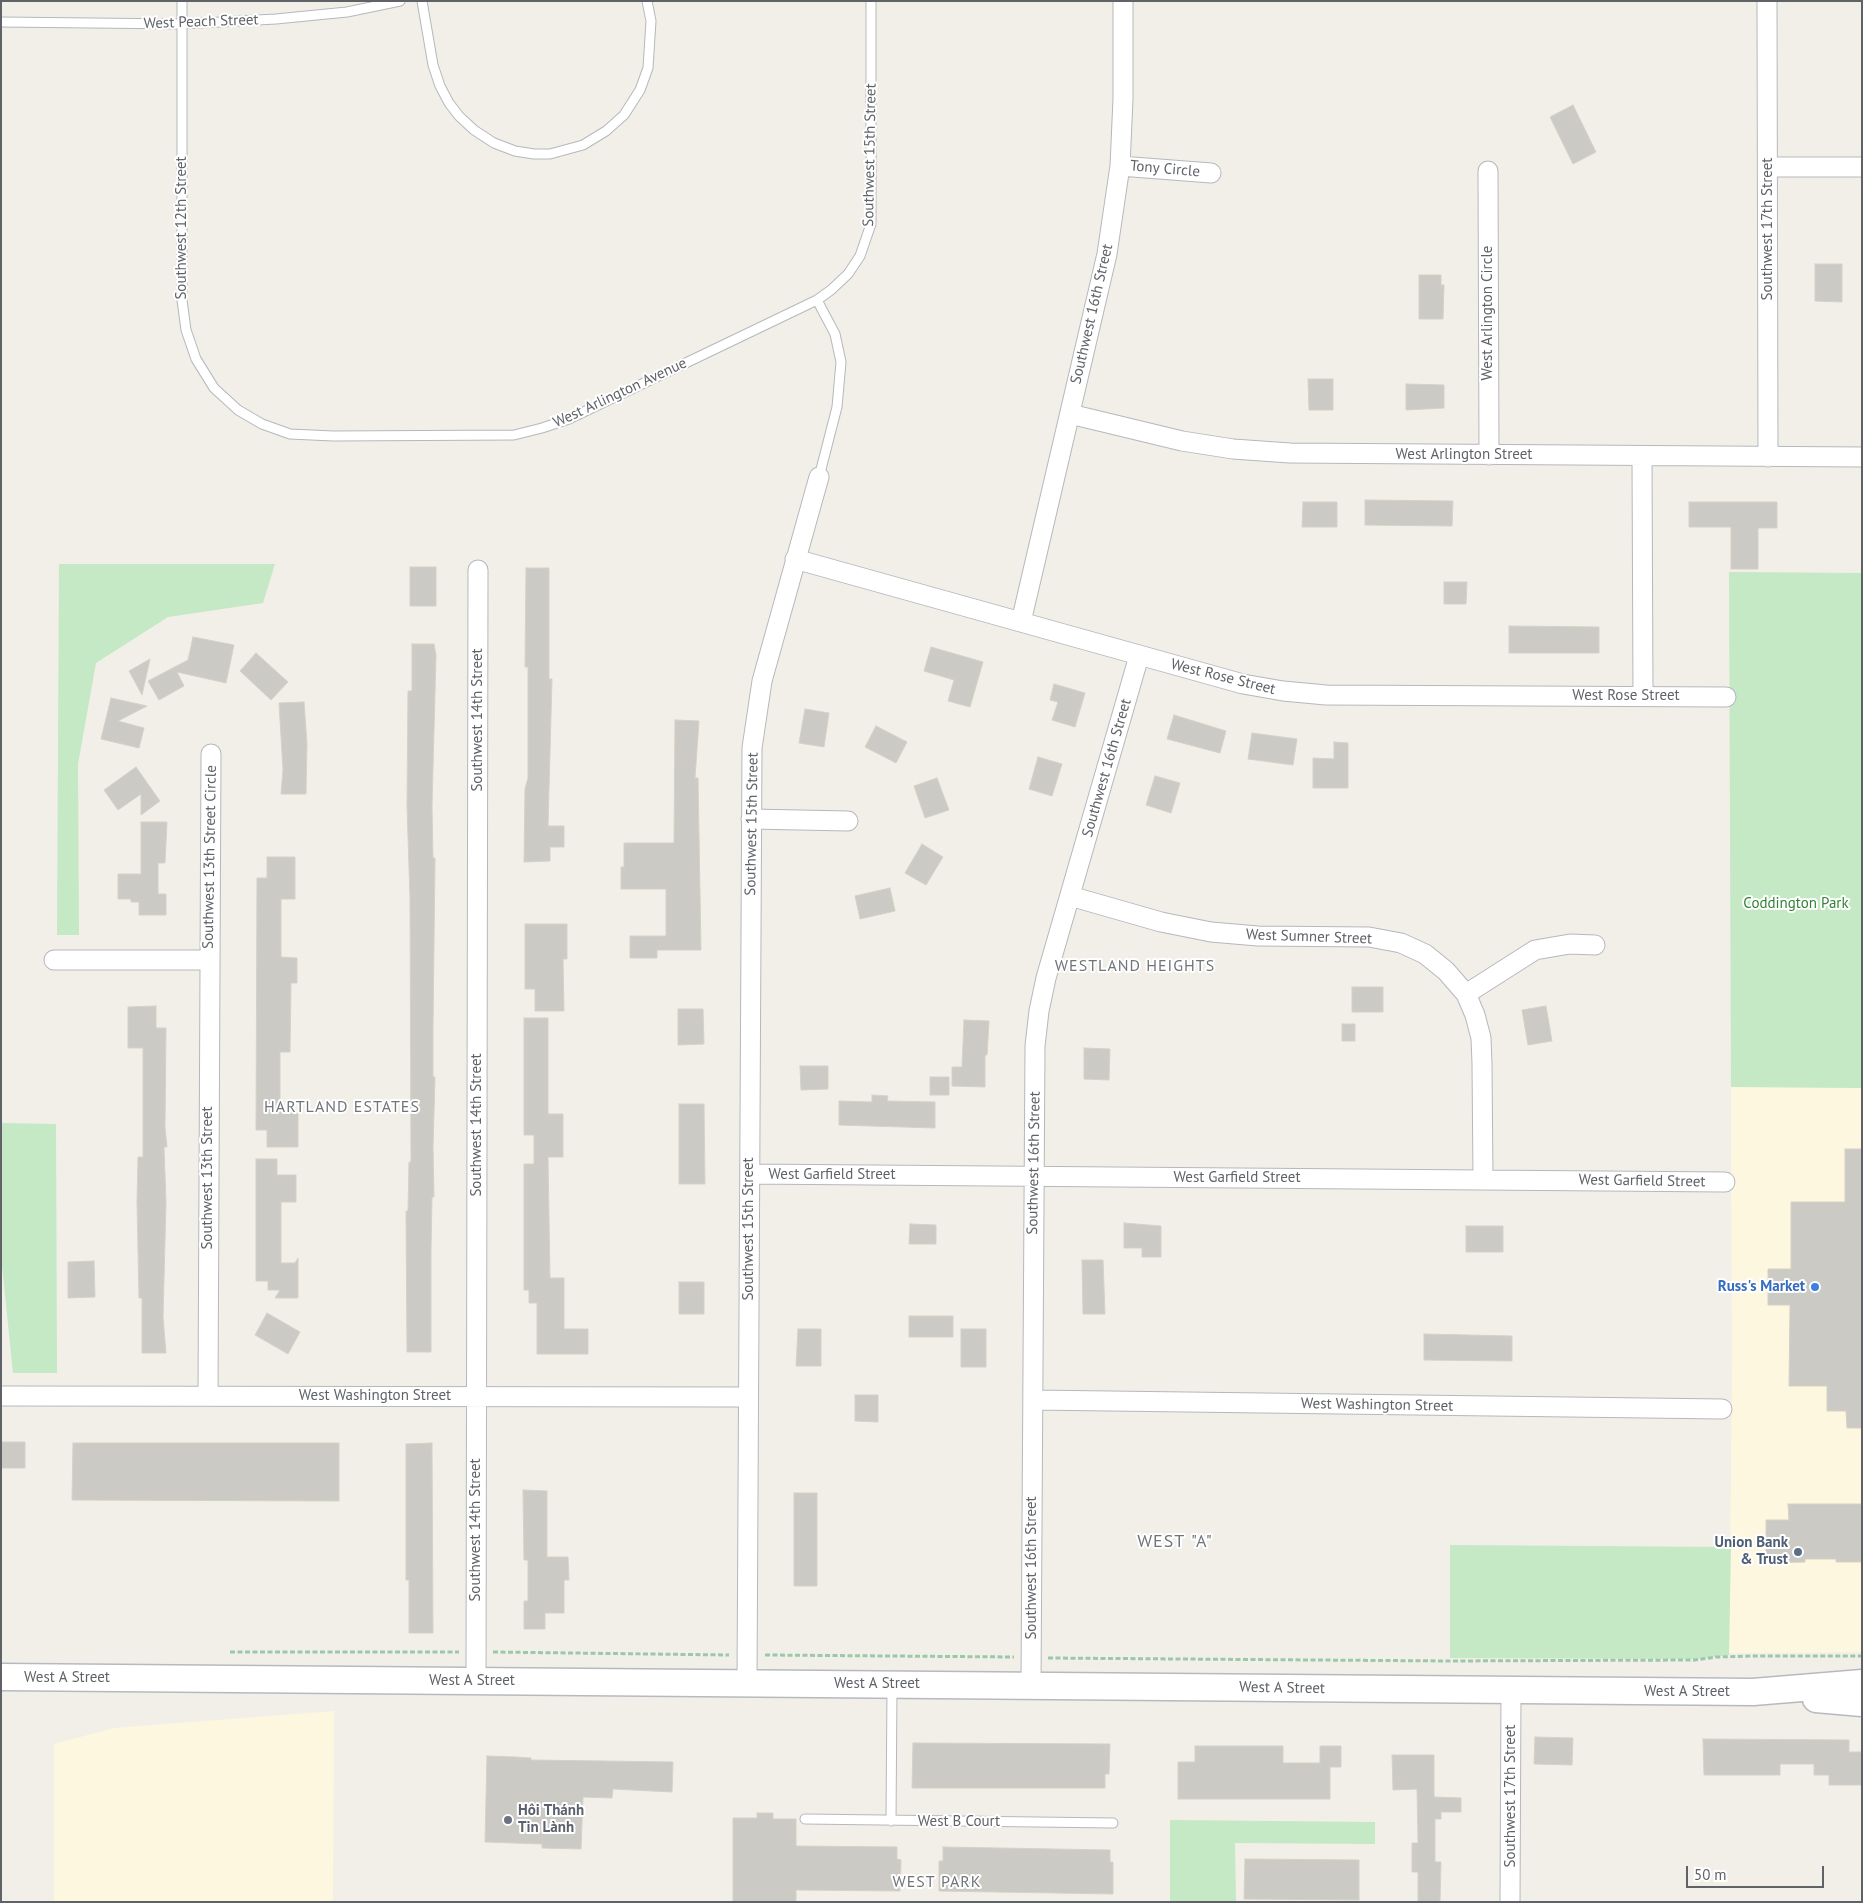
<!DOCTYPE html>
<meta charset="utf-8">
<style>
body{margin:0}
#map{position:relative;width:1863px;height:1903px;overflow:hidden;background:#f1efe8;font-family:"PT Sans",sans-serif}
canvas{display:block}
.frame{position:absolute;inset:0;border:2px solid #5f6368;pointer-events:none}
.scale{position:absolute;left:1686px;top:1866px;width:138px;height:22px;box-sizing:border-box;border:2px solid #5f6368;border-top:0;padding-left:6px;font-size:15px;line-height:18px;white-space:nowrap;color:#5f6368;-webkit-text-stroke:4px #fff;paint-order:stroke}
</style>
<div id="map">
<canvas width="1863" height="1903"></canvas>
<div class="frame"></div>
<div class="scale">50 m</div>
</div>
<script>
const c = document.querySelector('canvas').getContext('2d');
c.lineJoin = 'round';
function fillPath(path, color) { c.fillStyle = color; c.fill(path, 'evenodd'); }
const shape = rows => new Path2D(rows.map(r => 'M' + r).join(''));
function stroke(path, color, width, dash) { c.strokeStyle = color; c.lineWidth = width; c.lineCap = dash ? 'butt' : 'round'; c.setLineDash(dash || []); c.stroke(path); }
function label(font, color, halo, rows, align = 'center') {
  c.font = font + ' "PT Sans",sans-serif'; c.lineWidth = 4; c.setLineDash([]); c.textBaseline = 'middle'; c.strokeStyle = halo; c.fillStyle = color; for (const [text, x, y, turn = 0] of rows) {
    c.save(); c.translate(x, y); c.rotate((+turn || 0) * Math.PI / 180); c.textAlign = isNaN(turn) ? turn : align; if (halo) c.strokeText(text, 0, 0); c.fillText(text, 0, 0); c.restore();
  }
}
const commercial = shape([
 [1731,1087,1862,1088,1862,1652,1729,1653,1732,1386],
 [334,1711,333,1902,54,1902,54,1744,114,1728]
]);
const green = shape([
 [59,564,275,564,263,603,168,617,96,663,78,764,79,935,57,935],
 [1729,572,1862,573,1862,1088,1731,1087],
 [1,1123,56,1124,57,1373,13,1373,1,1256],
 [1450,1545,1731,1547,1729,1655,1695,1659,1450,1658],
 [1170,1820,1375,1822,1375,1844,1235,1843,1236,1902,1170,1902]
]);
const building = shape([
 [1573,105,1596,152,1573,164,1550,117,1573,105],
 [1815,264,1842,264,1842,302,1815,301,1815,264],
 [1419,275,1441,275,1441,285,1444,285,1443,319,1419,319,1419,275],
 [1308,379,1333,379,1333,410,1309,410,1308,379],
 [1406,384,1444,385,1444,408,1406,410,1406,384],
 [1365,500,1453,501,1452,526,1365,525,1365,500],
 [1303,502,1337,502,1337,527,1302,527,1303,502],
 [1689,502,1777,502,1777,528,1758,528,1758,569,1731,569,1731,527,1689,527,1689,502],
 [410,567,436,567,436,606,410,606,410,567],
 [526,568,549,568,549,679,552,679,548,826,564,826,564,847,550,847,550,861,524,862,525,789,528,778,528,667,525,667,526,568],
 [1444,582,1467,582,1466,604,1444,604,1444,582],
 [1509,626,1599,627,1599,653,1509,653,1509,626],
 [193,637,234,645,226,683,177,672,184,686,159,700,148,681,188,660,193,637],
 [412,644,434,644,436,655,432,806,433,858,435,858,433,1027,433,1077,435,1077,433,1147,434,1197,432,1197,431,1249,431,1352,407,1352,406,1211,408,1211,409,1162,411,1162,410,898,407,806,408,691,412,691,412,644],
 [931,647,983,662,970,707,948,701,954,680,924,671,931,647],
 [256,653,288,682,271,700,240,671,256,653],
 [150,659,142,695,129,671,150,659],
 [1054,684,1085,693,1075,727,1052,720,1058,702,1050,700,1054,684],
 [111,698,147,706,118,721,144,728,139,748,101,739,111,698],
 [304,702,307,744,306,794,281,794,283,770,279,703,304,702],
 [805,709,829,713,824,747,799,743,805,709],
 [1174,715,1226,731,1220,753,1167,739,1174,715],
 [675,720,699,721,695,778,698,778,701,950,657,950,657,958,630,958,630,936,666,936,666,889,621,889,621,867,624,867,624,843,674,843,675,720],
 [876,726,907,742,896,763,865,747,876,726],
 [1252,733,1297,739,1293,765,1248,759,1252,733],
 [1334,742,1348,743,1348,788,1313,788,1313,758,1334,759,1334,742],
 [1038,757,1062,764,1052,796,1029,789,1038,757],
 [136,767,160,801,141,815,141,794,118,810,104,790,136,767],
 [1155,776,1180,783,1171,813,1146,805,1155,776],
 [937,778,949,810,925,818,914,786,937,778],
 [141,822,167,822,165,863,158,863,158,894,166,894,166,915,139,915,139,902,131,902,131,899,118,899,118,874,141,874,141,822],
 [922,844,943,857,926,885,905,873,922,844],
 [267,857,295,857,295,899,281,899,281,957,297,958,297,983,291,983,290,1052,280,1052,280,1112,298,1112,298,1147,267,1147,267,1130,256,1130,257,878,267,878,267,857],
 [890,888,895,911,860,919,855,896,890,888],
 [525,924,567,924,567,959,563,959,564,1011,535,1011,535,989,525,989,525,924],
 [1352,987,1383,987,1383,1012,1352,1012,1352,987],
 [156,1006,156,1028,166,1028,165,1127,167,1147,164,1147,166,1202,163,1317,166,1353,142,1353,142,1298,139,1298,137,1202,138,1157,143,1157,143,1048,128,1048,128,1007,156,1006],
 [1546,1006,1552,1041,1528,1045,1522,1010,1546,1006],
 [678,1009,703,1009,704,1044,678,1045,678,1009],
 [524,1018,548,1018,548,1114,563,1114,563,1157,548,1157,550,1278,564,1278,564,1329,588,1329,588,1354,537,1354,537,1303,529,1303,529,1290,524,1290,524,1164,534,1164,534,1135,524,1135,524,1018],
 [964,1020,989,1021,987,1055,985,1055,985,1087,952,1086,952,1067,962,1067,964,1020],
 [1342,1024,1355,1024,1355,1041,1342,1041,1342,1024],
 [1084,1048,1110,1049,1109,1080,1084,1079,1084,1048],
 [800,1066,828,1066,828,1089,801,1090,800,1066],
 [930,1077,949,1077,949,1095,930,1095,930,1077],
 [872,1095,888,1096,887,1101,935,1102,935,1128,839,1125,839,1101,872,1102,872,1095],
 [679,1104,704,1104,705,1184,679,1184,679,1104],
 [1845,1149,1862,1149,1862,1428,1847,1428,1846,1411,1827,1411,1827,1386,1789,1386,1790,1305,1768,1305,1768,1269,1791,1269,1791,1202,1845,1202,1845,1149],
 [256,1159,277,1159,277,1175,296,1175,296,1202,281,1202,281,1263,295,1263,298,1258,298,1298,275,1298,280,1290,268,1290,268,1281,256,1281,256,1159],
 [1124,1223,1161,1226,1161,1257,1142,1257,1142,1248,1124,1248,1124,1223],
 [910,1224,936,1225,936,1244,909,1244,910,1224],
 [1466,1226,1503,1226,1503,1252,1466,1252,1466,1226],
 [1082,1260,1103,1260,1105,1314,1083,1314,1082,1260],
 [94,1261,95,1297,68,1298,68,1262,94,1261],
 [679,1282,704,1282,704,1314,679,1314,679,1282],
 [267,1313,300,1332,288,1354,255,1335,267,1313],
 [909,1316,953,1316,953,1337,909,1337,909,1316],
 [798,1329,821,1329,821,1366,796,1366,798,1329],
 [961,1329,986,1329,986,1367,961,1367,961,1329],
 [1424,1334,1512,1336,1512,1361,1424,1360,1424,1334],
 [855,1395,878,1395,878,1422,855,1421,855,1395],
 [1,1442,25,1442,25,1468,1,1468,1,1442],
 [73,1443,339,1443,339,1501,72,1500,73,1443],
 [432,1443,433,1633,409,1633,409,1580,406,1580,406,1444,432,1443],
 [523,1490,547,1491,547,1557,568,1557,569,1580,564,1580,564,1613,545,1613,545,1629,524,1629,524,1601,528,1601,528,1560,524,1560,523,1490],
 [794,1493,817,1493,817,1586,794,1586,794,1493],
 [1788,1504,1862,1504,1862,1562,1836,1562,1836,1559,1805,1559,1805,1562,1766,1563,1766,1520,1789,1520,1788,1504],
 [1535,1737,1573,1738,1572,1765,1534,1764,1535,1737],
 [1703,1739,1849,1740,1849,1752,1862,1752,1862,1785,1829,1785,1829,1775,1814,1775,1814,1764,1780,1764,1780,1775,1704,1775,1703,1739],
 [913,1743,1110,1744,1109,1774,1105,1774,1105,1788,912,1788,913,1743],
 [1195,1746,1283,1746,1283,1763,1320,1763,1320,1746,1341,1746,1341,1767,1330,1767,1330,1799,1178,1799,1178,1762,1195,1762,1195,1746],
 [1392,1755,1434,1755,1434,1797,1461,1798,1461,1812,1441,1812,1441,1819,1435,1819,1435,1862,1441,1862,1440,1902,1418,1902,1418,1872,1412,1872,1412,1843,1418,1843,1417,1789,1393,1790,1392,1755],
 [487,1756,516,1757,531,1758,531,1760,673,1762,672,1792,613,1789,612,1798,583,1797,581,1849,542,1848,542,1844,485,1842,487,1756],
 [757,1813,773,1813,773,1819,796,1819,796,1846,897,1847,897,1859,901,1860,900,1891,796,1890,796,1902,733,1902,733,1818,757,1818,757,1813],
 [943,1847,1110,1850,1110,1862,1113,1862,1113,1894,939,1891,939,1861,943,1861,943,1847],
 [1245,1859,1359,1860,1359,1900,1244,1899,1245,1859]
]);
const path = shape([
 [230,1652,459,1652],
 [493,1652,729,1655],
 [765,1655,1014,1657],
 [1048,1658,1448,1661,1695,1660,1716,1657,1754,1656,1862,1656]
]);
const service = shape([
 [182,1,182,300,186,330,196,359,214,388,238,410,262,424,290,434,333,436,514,435,542,428,569,419,817,300,831,290,848,274,860,256,871,224,871,1],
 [422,1,433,65,440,86,449,103,459,116,474,130,494,143,515,151,534,154,550,154,583,145,606,131,624,115,640,90,648,68,651,21,647,1],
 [1,22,182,24,276,19,347,12,400,1],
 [817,300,835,334,841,362,837,407,819,477],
 [805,1819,1113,1823],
 [891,1821,892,1687]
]);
const minor = shape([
 [1767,1,1768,457],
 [1120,166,1211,173],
 [1768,167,1862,167],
 [1488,171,1489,455],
 [1070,414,1182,441,1233,449,1290,453,1862,457],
 [1642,456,1643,696],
 [795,559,1243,684,1283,691,1326,695,1726,697],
 [1021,622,1107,254,1120,166,1123,99,1123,1],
 [751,819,848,821],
 [1070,896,1161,922,1211,932,1258,936,1369,937,1401,943,1425,954,1446,971,1466,994,1475,1015,1481,1038,1482,1063,1483,1179],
 [54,960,209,960],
 [1466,994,1535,950,1570,944,1595,945],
 [750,1174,1725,1182],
 [1,1396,748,1397],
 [208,1396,211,754],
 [1033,1400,1722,1409],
 [476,1681,478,570],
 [747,1683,752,748,762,681,819,477],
 [1031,1685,1035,1046,1039,1011,1046,978,1139,656],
 [1510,1902,1511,1691]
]);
const secondary = shape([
 [1,1677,1753,1692,1862,1683],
 [1816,1699,1862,1703]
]);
const markers = [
 [1815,1287,5,"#3f7fe0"],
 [1798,1552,5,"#5c6f8a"],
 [508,1820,5,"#6b7280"]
];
const streetNames = [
 ["West Peach Street",201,22,-2],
 ["Southwest 15th Street",870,155,-89],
 ["Tony Circle",1165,169,5],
 ["Southwest 12th Street",182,228,-90],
 ["Southwest 17th Street",1768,229,-90],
 ["West Arlington Circle",1488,313,-90],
 ["Southwest 16th Street",1092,314,-77],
 ["West Arlington Avenue",620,393,-25],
 ["West Arlington Street",1464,455],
 ["West Rose Street",1223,677,14],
 ["West Rose Street",1626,696],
 ["Southwest 14th Street",478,720,-90],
 ["Southwest 16th Street",1107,768,-74],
 ["Southwest 15th Street",752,824,-89],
 ["Southwest 13th Street Circle",210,857,-89],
 ["West Sumner Street",1309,937,2],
 ["Southwest 14th Street",477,1125,-90],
 ["Southwest 16th Street",1034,1163,-89],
 ["West Garfield Street",832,1175],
 ["Southwest 13th Street",208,1178,-90],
 ["West Garfield Street",1237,1178],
 ["West Garfield Street",1642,1181,1],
 ["Southwest 15th Street",749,1229,-90],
 ["West Washington Street",375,1396],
 ["West Washington Street",1377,1405,1],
 ["Southwest 14th Street",476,1530,-90],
 ["Southwest 16th Street",1032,1568,-90],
 ["West A Street",67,1678],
 ["West A Street",472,1681],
 ["West A Street",877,1684],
 ["West A Street",1282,1688,1],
 ["West A Street",1687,1692],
 ["Southwest 17th Street",1511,1796,-90],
 ["West B Court",959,1822]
];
const parkNames = [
 ["Coddington Park",1796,904]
];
const shopNames = [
 ["Russ's Market",1805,1287]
];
const serviceNames = [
 ["Union Bank",1788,1543],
 ["& Trust",1788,1560]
];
const worshipNames = [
 ["Hôi Thánh",518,1811],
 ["Tin Lành",518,1828]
];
const neighbourhoodNames = [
 ["WESTLAND HEIGHTS",1135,966],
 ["HARTLAND ESTATES",342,1107],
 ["WEST PARK",937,1882]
];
const quarterNames = [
 ["WEST \"A\"",1175,1542]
];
fillPath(commercial, '#fef7e0');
fillPath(green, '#c5e8c5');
fillPath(building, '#cccac5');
stroke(building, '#d6d1c6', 1);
stroke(service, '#b5b8bc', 11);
stroke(minor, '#b5b8bc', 21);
stroke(secondary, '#b6babf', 29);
stroke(path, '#9cc7a9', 3, [5, 2.5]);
stroke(service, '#fff', 9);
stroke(minor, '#fff', 19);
stroke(secondary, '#fff', 26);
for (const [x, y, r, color] of markers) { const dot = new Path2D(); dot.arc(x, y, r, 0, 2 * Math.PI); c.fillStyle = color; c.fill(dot); stroke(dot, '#fff', 2); }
label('15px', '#5f6368', '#fff', streetNames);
label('15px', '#348238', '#fff', parkNames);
label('bold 15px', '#366cbe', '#fff', shopNames, 'right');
label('bold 15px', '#4e5e75', '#fff', serviceNames, 'right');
label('bold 15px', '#5b616d', '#fff', worshipNames, 'left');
c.letterSpacing = '1px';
label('16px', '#70757a', '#fff', neighbourhoodNames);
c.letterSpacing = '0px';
c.letterSpacing = '1px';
label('18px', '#70757a', '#fff', quarterNames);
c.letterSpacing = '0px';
</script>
